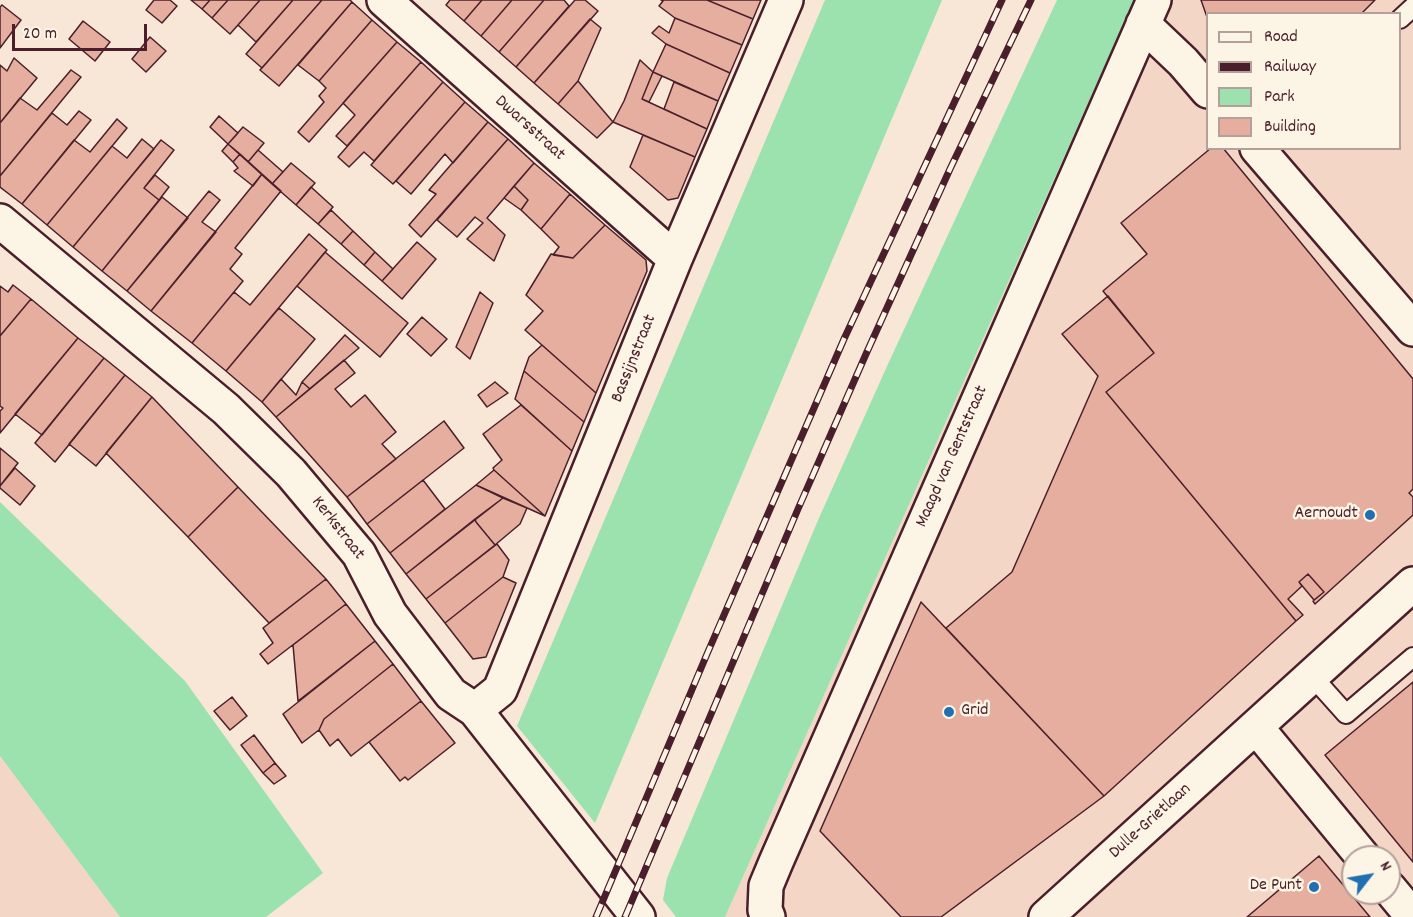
<!DOCTYPE html>
<style>
body{margin:0}
#map{position:relative;width:1413px;height:917px;overflow:hidden;background:#f8e7d7;font-family:Dekko,sans-serif}
canvas{display:block}
.legend{position:absolute;left:1206px;top:12px;width:195px;height:138px;box-sizing:border-box;background:#fcf5e5;border:2px solid #b59f9b;margin:0;padding:8px 10px;list-style:none;font-size:18px;color:#4a1f2b}
.legend li{display:flex;align-items:center;gap:12px;height:30px}
.legend b{width:30px;border:2px solid #b59f9b}
.north{position:absolute;left:1341px;top:845px;width:60px;height:60px;box-sizing:border-box;background:#fcf5e5;border:2px solid #b59f9b;border-radius:50%;rotate:59deg;font-size:16px;font-weight:700;line-height:24px;text-align:center;color:#4a1f2b}
.north::after{content:'';display:block;margin:auto;width:21px;height:27px;background:#1f6fb2;clip-path:polygon(50% 0,100% 100%,50% 72%,0 100%)}
.scale{position:absolute;left:12px;top:24px;width:135px;height:27px;box-sizing:border-box;border:3px solid #4a1f2b;border-top:0;padding-left:8px;font-size:18px;line-height:21px;white-space:nowrap;color:#4a1f2b;-webkit-text-stroke:4px #fcf5e5;paint-order:stroke}
</style>
<div id="map">
<canvas width="1413" height="917"></canvas>
<ul class="legend">
<li><b style="height:8px;background:#fcf5e5"></b>Road</li>
<li><b style="height:8px;background:#4a1f2b"></b>Railway</li>
<li><b style="height:16px;background:#9be2af"></b>Park</li>
<li><b style="height:16px;background:#e6ae9e"></b>Building</li>
</ul>
<div class="north">N</div>
<div class="scale">20 m</div>
</div>
<script>
const c = document.querySelector('canvas').getContext('2d');
c.lineJoin = 'round';
function fillPath(path, color) { c.fillStyle = color; c.fill(path, 'evenodd'); }
const shape = rows => new Path2D(rows.map(r => 'M' + r).join(''));
function stroke(path, color, width, dash) { c.strokeStyle = color; c.lineWidth = width; c.lineCap = dash ? 'butt' : 'round'; c.setLineDash(dash || []); c.stroke(path); }
function label(font, color, halo, rows, align = 'center') {
  c.font = font + ' Dekko,sans-serif'; c.lineWidth = 5; c.setLineDash([]); c.textBaseline = 'middle'; c.strokeStyle = halo; c.fillStyle = color; for (const [text, x, y, turn = 0] of rows) {
    c.save(); c.translate(x, y); c.rotate((+turn || 0) * Math.PI / 180); c.textAlign = isNaN(turn) ? turn : align; if (halo) c.strokeText(text, 0, 0); c.fillText(text, 0, 0); c.restore();
  }
}
const built = shape([
 [1134,0,1413,0,1413,917,725,917],
 [1208,14,1400,14,1400,148,1208,148],
 [1353,857,1389,857,1389,893,1353,893],
 [0,756,120,917,0,917]
]);
const green = shape([
 [825,0,942,0,595,823,517,726],
 [1057,0,1134,0,725,917,676,917,663,900,667,878,819,518,888,364],
 [0,502,185,681,323,873,266,917,120,917,0,756]
]);
const building = shape([
 [154,0,170,0,177,6,162,23,146,10,154,0],
 [191,0,210,0,202,9,191,0],
 [210,0,228,0,212,18,202,9,210,0],
 [228,0,260,0,230,34,212,18,228,0],
 [260,0,293,0,256,42,238,25,260,0],
 [293,0,322,0,262,68,246,54,293,0],
 [322,0,350,0,352,2,279,86,260,70,322,0],
 [450,0,482,0,464,21,446,5,450,0],
 [482,0,512,0,481,36,464,21,482,0],
 [512,0,544,0,499,52,481,36,512,0],
 [544,0,564,0,569,6,516,67,499,52,544,0],
 [575,0,585,0,598,11,534,83,516,67,575,0],
 [661,0,707,0,753,19,742,45,675,18,659,6,663,1,661,0],
 [707,0,761,0,753,19,707,0],
 [1201,0,1375,0,1361,14,1208,14,1208,20,1201,0],
 [352,2,372,20,319,81,298,65,352,2],
 [2,5,21,20,0,48,0,7,2,5],
 [675,18,742,45,730,73,666,44,652,33,659,26,669,33,675,18],
 [590,19,601,28,578,81,558,104,534,83,590,19],
 [372,20,397,42,309,142,298,132,324,102,319,96,326,88,319,81,372,20],
 [83,21,110,42,95,61,69,39,83,21],
 [150,37,166,51,146,72,132,59,150,37],
 [397,42,421,62,347,146,336,136,355,115,343,103,397,42],
 [666,44,730,73,718,101,653,72,666,44],
 [14,58,37,78,0,123,0,65,7,71,14,58],
 [640,60,653,72,642,99,707,129,695,157,613,122,624,101,640,60],
 [421,62,443,82,374,161,364,152,349,167,338,157,421,62],
 [71,70,81,77,0,176,0,123,20,98,37,110,71,70],
 [653,72,662,76,649,102,642,99,653,72],
 [578,81,613,122,597,138,558,104,578,81],
 [443,82,465,102,393,184,371,165,443,82],
 [674,82,718,101,707,129,664,109,674,82],
 [465,102,488,122,453,163,445,154,411,194,396,181,465,102],
 [79,111,91,120,22,204,0,187,0,176,52,113,67,125,79,111],
 [219,116,238,133,228,144,210,127,219,116],
 [117,119,127,128,47,225,22,204,74,140,90,152,117,119],
 [488,122,508,139,421,237,409,225,436,194,429,190,488,122],
 [243,127,264,143,248,162,228,144,243,127],
 [643,135,695,157,678,198,668,200,630,167,643,135],
 [142,139,154,149,73,247,47,225,112,146,127,158,142,139],
 [508,139,534,163,487,218,505,235,494,261,467,239,483,223,475,217,457,237,437,220,508,139],
 [161,140,174,150,144,188,159,200,102,271,73,247,161,140],
 [228,144,240,154,233,162,222,151,228,144],
 [1211,148,1223,148,1413,379,1413,489,1409,493,1413,497,1413,515,1315,604,1313,601,1324,592,1308,574,1299,582,1302,586,1288,599,1303,615,1296,621,1106,392,1154,353,1103,291,1147,254,1121,223,1211,148],
 [258,150,283,172,272,184,248,162,258,150],
 [240,154,262,174,253,186,234,171,238,168,233,162,240,154],
 [291,163,315,183,296,205,272,184,291,163],
 [534,163,570,194,541,229,521,210,528,200,514,186,534,163],
 [262,174,281,191,235,248,242,254,230,269,243,281,192,343,151,311,262,174],
 [155,175,169,187,159,200,144,188,155,175],
 [514,186,528,200,521,210,504,198,514,186],
 [311,187,333,207,318,224,296,205,311,187],
 [209,191,220,200,202,222,216,232,151,311,127,291,209,191],
 [570,194,605,225,573,258,553,255,559,247,541,229,570,194],
 [162,197,188,218,127,291,102,271,162,197],
 [331,210,353,231,341,244,318,224,331,210],
 [605,225,646,260,647,271,596,393,525,330,543,311,526,295,551,254,573,258,605,225],
 [353,231,375,252,364,265,341,244,353,231],
 [309,234,327,250,226,371,192,343,234,292,250,305,309,234],
 [417,242,436,259,402,299,382,281,417,242],
 [325,252,408,323,380,357,297,286,325,252],
 [375,252,393,269,382,281,364,265,375,252],
 [13,285,31,299,0,336,0,286,8,292,13,285],
 [480,292,493,303,470,359,456,347,480,292],
 [1108,296,1154,353,1106,392,1296,621,1104,796,946,628,1012,572,1098,376,1062,334,1108,296],
 [31,299,78,338,0,433,0,411,3,408,0,406,0,336,31,299],
 [279,308,315,339,262,402,226,371,279,308],
 [422,317,447,339,431,356,407,334,422,317],
 [345,335,359,348,310,389,302,382,345,335],
 [78,338,104,358,42,435,15,414,78,338],
 [542,345,596,393,584,422,524,371,529,357,542,345],
 [104,358,125,375,55,462,35,443,104,358],
 [344,360,355,373,335,389,351,407,365,395,396,432,382,444,396,459,347,497,276,417,344,360],
 [524,371,584,422,572,451,515,399,524,371],
 [125,375,152,397,96,466,69,444,125,375],
 [281,379,296,395,302,382,310,389,276,417,262,402,281,379],
 [495,382,508,393,487,407,478,395,495,382],
 [152,397,238,487,188,537,106,453,152,397],
 [521,405,572,451,545,516,494,470,493,468,502,460,483,434,521,405],
 [444,421,464,448,367,524,347,497,444,421],
 [0,448,18,463,0,486,0,448],
 [15,468,35,486,20,505,0,488,0,486,15,468],
 [494,470,545,516,476,485,494,470],
 [423,480,445,509,390,553,367,524,423,480],
 [476,485,503,498,406,574,390,553,476,485],
 [238,487,326,579,269,623,188,537,238,487],
 [503,498,527,508,520,524,495,545,476,522,475,519,503,498],
 [475,519,476,522,495,545,426,599,406,574,475,519],
 [497,544,509,560,503,577,445,623,426,599,497,544],
 [1308,574,1324,592,1314,600,1299,582,1308,574],
 [503,577,516,583,486,657,473,659,445,623,503,577],
 [326,579,346,604,268,664,260,654,273,643,263,628,326,579],
 [921,602,1104,796,941,917,901,917,820,831,921,602],
 [346,604,375,641,298,701,293,645,346,604],
 [375,641,393,664,324,719,319,730,302,743,283,714,375,641],
 [393,664,421,701,351,756,338,739,330,746,319,730,324,719,393,664],
 [1413,682,1413,862,1325,755,1413,682],
 [232,697,247,716,230,730,214,711,232,697],
 [421,701,455,743,408,780,405,777,400,781,369,742,421,701],
 [254,735,275,763,263,773,241,745,254,735],
 [275,763,286,776,274,784,263,773,275,763],
 [1319,856,1370,917,1247,917,1319,856]
]);
const service = shape([
 [1400,19,1413,7],
 [1312,676,1346,714,1413,657]
]);
const minor = shape([
 [384,0,675,259],
 [1143,24,1183,62,1208,91],
 [1257,148,1413,329],
 [475,710,500,690,675,259,786,0],
 [1256,727,1363,857],
 [1389,888,1413,917],
 [768,917,765,910,766,886,776,862,1154,0],
 [1046,917,1413,584]
]);
const tertiary = shape([
 [0,221,226,409,291,473,359,554,390,614,451,694,475,710,638,917]
]);
const rail = shape([
 [596,917,707,654,844,339,1002,0],
 [625,917,798,509,866,354,950,169,1031,0]
]);
const markers = [
 [1370,515,6,"#1f6fb2"],
 [949,712,6,"#1f6fb2"],
 [1314,887,6,"#1f6fb2"]
];
const streetNames = [
 ["Dwarsstraat",529,129,42],
 ["Bassijnstraat",635,359,-68],
 ["Maagd van Gentstraat",953,457,-66],
 ["Kerkstraat",337,529,52],
 ["Dulle-Grietlaan",1151,822,-42]
];
const poiNames = [
 ["Aernoudt",1358,515],
 ["Grid",961,712,"left"],
 ["De Punt",1302,887]
];
fillPath(built, '#f3d6c6');
fillPath(green, '#9be2af');
fillPath(building, '#e6ae9e');
stroke(building, '#4a1f2b', 1.5);
stroke(service, '#4a1f2b', 22);
stroke(minor, '#4a1f2b', 38);
stroke(tertiary, '#4a1f2b', 38);
stroke(service, '#fcf5e5', 18);
stroke(minor, '#fcf5e5', 33);
stroke(tertiary, '#fcf5e5', 33);
stroke(rail, '#4a1f2b', 7);
stroke(rail, '#fcf5e5', 4.5, [14]);
for (const [x, y, r, color] of markers) { const dot = new Path2D(); dot.arc(x, y, r, 0, 2 * Math.PI); c.fillStyle = color; c.fill(dot); stroke(dot, '#fcf5e5', 2); }
label('18px', '#4a1f2b', '#fcf5e5', streetNames);
label('18px', '#4a1f2b', '#fcf5e5', poiNames, 'right');
</script>
